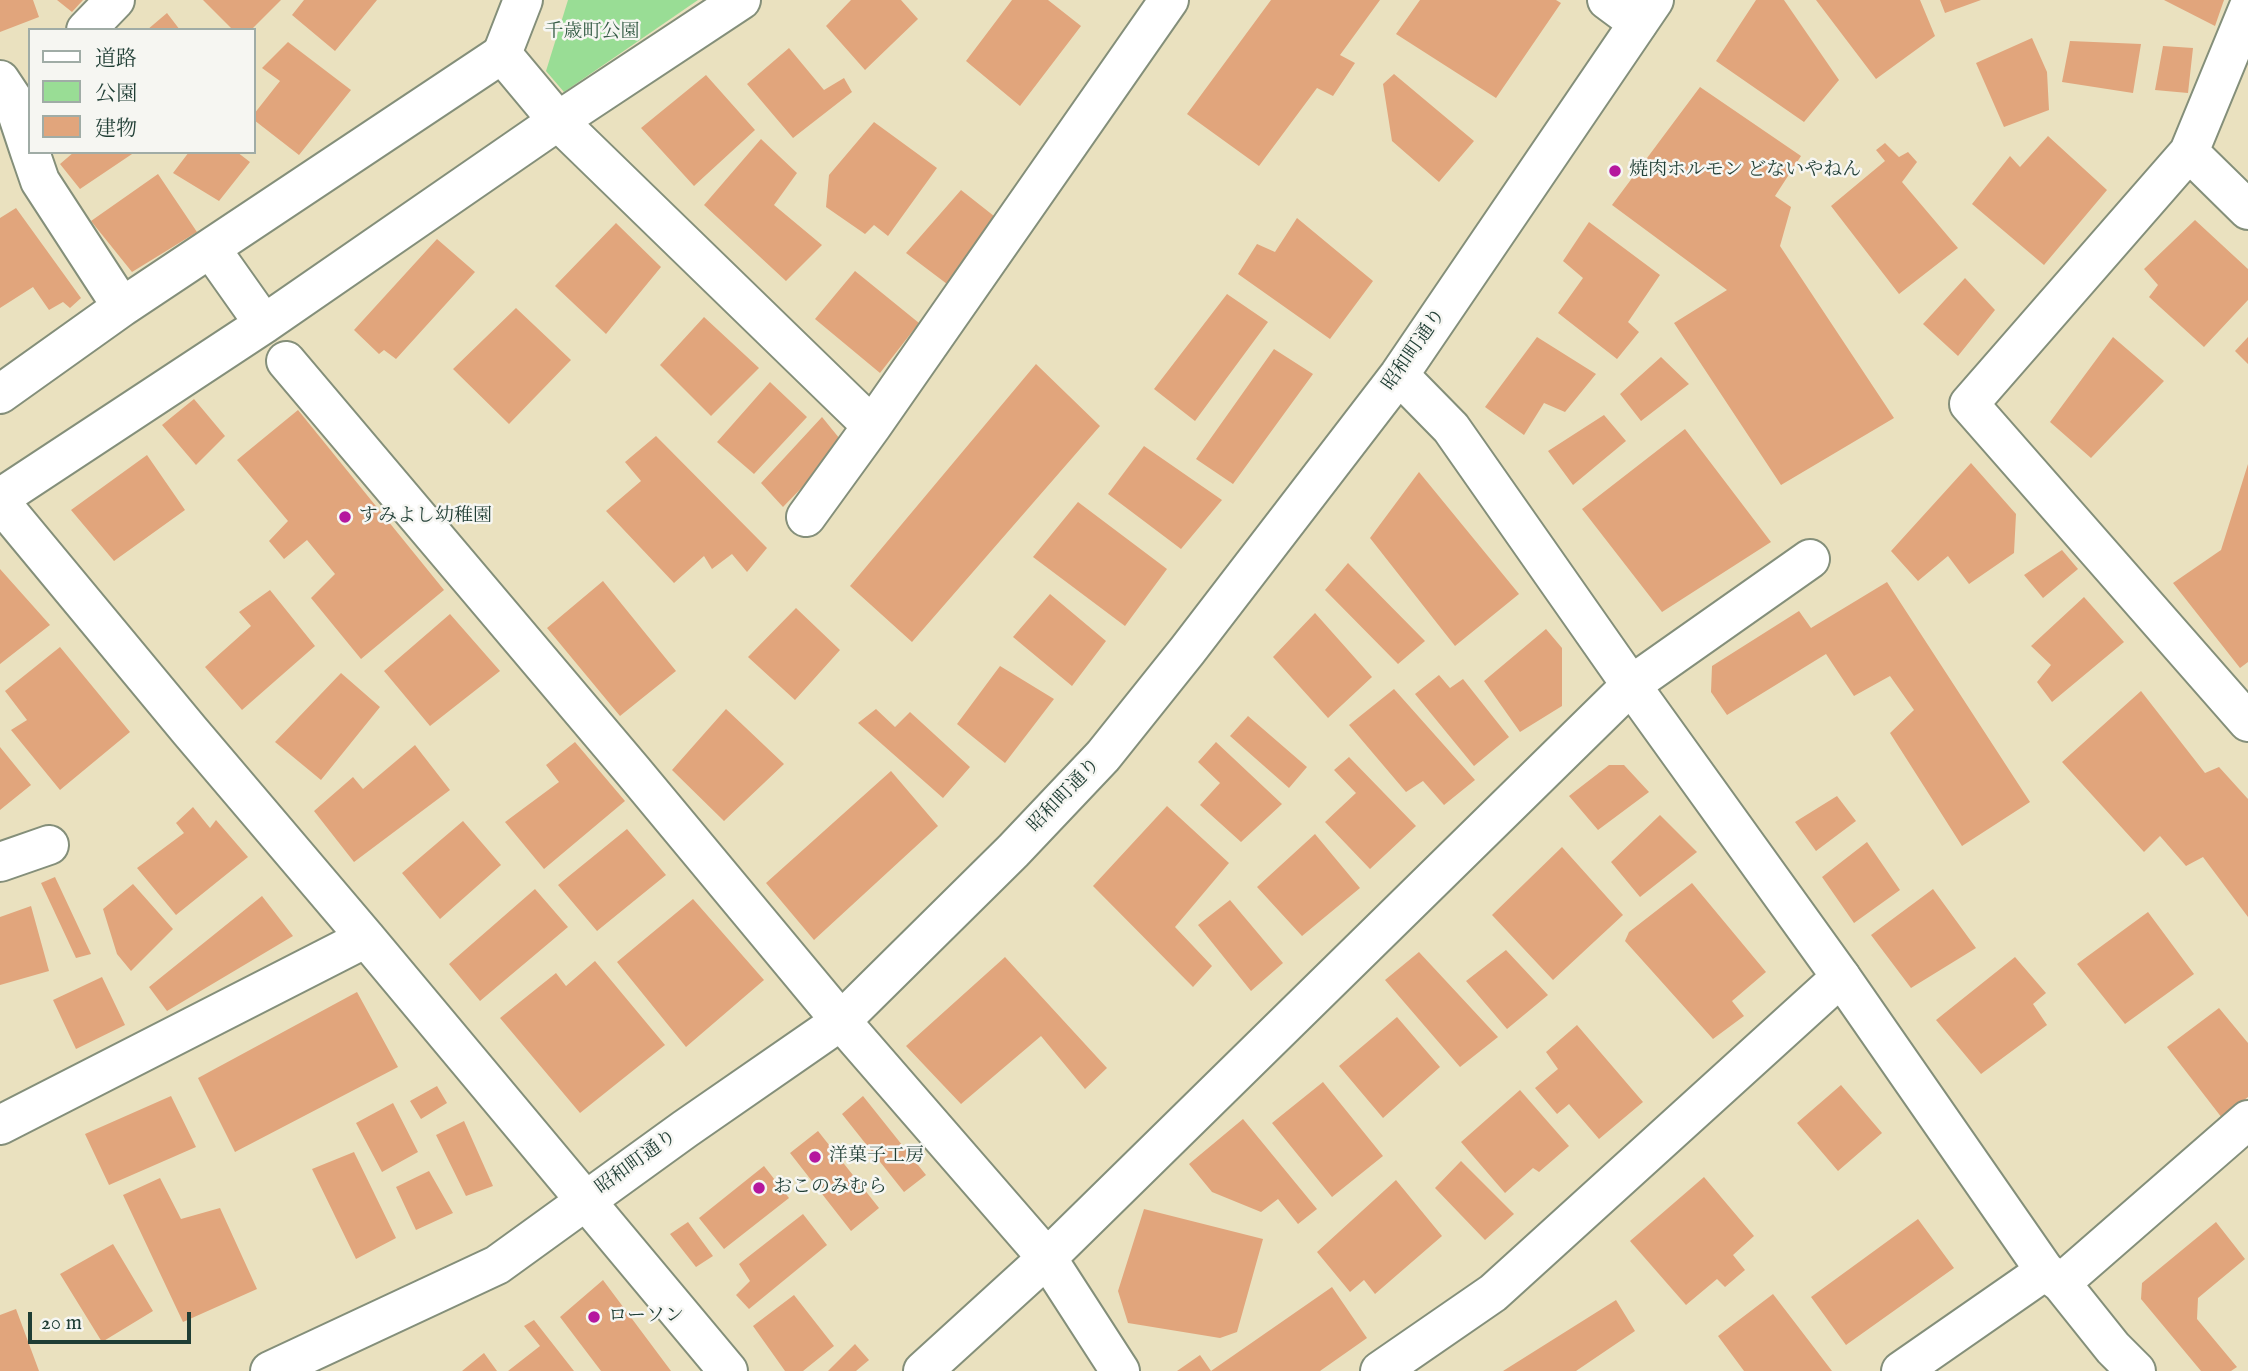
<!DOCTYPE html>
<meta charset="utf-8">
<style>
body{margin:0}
#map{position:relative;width:2248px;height:1371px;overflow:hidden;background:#eae1bf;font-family:"IM FELL English","Noto Serif JP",serif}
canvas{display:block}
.legend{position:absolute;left:28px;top:28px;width:228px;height:126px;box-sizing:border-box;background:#f6f6f2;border:2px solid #a0aca6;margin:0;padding:9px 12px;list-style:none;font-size:21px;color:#1f3d34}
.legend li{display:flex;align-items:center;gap:14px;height:35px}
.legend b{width:35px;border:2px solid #a0aca6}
.scale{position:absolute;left:28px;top:1312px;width:163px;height:32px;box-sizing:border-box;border:4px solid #1f3d34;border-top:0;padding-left:9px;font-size:21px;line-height:24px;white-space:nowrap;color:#1f3d34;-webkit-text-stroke:5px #f6f6f2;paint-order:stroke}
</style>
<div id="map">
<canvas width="2248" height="1371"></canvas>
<ul class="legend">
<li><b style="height:9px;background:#fff"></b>道路</li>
<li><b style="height:19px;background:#99dd95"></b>公園</li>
<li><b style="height:19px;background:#e1a57c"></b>建物</li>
</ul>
<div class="scale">20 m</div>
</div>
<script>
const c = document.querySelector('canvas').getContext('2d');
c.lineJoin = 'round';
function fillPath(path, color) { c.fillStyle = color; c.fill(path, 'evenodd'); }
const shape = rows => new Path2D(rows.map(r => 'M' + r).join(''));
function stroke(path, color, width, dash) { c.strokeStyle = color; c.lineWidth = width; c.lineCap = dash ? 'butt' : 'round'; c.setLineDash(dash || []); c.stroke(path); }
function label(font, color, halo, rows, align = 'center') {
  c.font = font + ' "IM FELL English","Noto Serif JP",serif'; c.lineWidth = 5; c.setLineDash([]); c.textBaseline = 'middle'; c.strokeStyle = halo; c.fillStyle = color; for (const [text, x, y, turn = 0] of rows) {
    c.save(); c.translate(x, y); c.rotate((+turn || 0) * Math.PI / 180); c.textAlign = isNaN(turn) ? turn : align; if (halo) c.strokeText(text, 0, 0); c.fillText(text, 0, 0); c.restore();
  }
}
const green = shape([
 [568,0,698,0,564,92,546,71]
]);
const building = shape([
 [0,0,33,0,39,17,0,32],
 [57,0,83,0,72,12],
 [203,0,281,0,251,30,233,30],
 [304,0,377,0,335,51,292,15],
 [851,0,901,0,918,19,865,70,826,26],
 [1012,0,1048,0,1081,26,1020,106,966,61],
 [1271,0,1380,0,1340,55,1355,63,1333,96,1317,88,1259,166,1187,114],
 [1420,0,1556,0,1561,3,1496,98,1396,34],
 [1756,0,1784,0,1839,80,1804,122,1716,61],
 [1816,0,1920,0,1935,36,1876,79],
 [1940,0,1981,0,1945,13],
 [2164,0,2224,0,2215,26],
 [167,13,180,30,147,30],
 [2032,38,2047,72,2049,110,2004,127,1976,63],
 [2070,41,2141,44,2133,93,2062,82],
 [288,42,351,90,299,155,254,120,254,114,280,81,262,68],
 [2163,46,2193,48,2188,93,2155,90],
 [789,48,824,90,844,78,852,92,793,138,747,84],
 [1394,74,1474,141,1439,182,1392,141,1383,84],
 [706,75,755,130,694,186,641,128],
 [1700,87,1801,156,1775,196,1791,207,1780,246,1894,418,1781,485,1674,323,1727,290,1612,205],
 [874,122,937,168,888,236,874,225,865,234,826,207,829,175],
 [2048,136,2107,190,2044,265,1972,204,2010,156,2020,167],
 [761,139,797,173,774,205,822,245,786,281,704,205],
 [1885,143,1899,157,1908,152,1917,162,1902,182,1958,248,1899,294,1831,206,1885,161,1876,150],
 [74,152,135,152,80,189,60,164],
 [189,152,237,152,250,162,219,201,173,173],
 [158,174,197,232,132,272,91,221],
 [961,190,999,220,951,287,906,253],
 [16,208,81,298,70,308,63,302,49,310,33,287,0,308,0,218],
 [1297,218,1373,281,1330,339,1238,274,1257,244,1275,252],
 [2195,220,2248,269,2248,300,2204,347,2149,297,2158,285,2144,269],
 [1589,222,1660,275,1628,322,1639,332,1617,359,1558,313,1583,278,1563,261],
 [616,223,661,267,606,334,555,286],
 [437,239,475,272,396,359,384,350,379,354,354,330],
 [855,271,919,323,880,373,815,319],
 [1965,278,1995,310,1958,356,1923,324],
 [1227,294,1268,322,1195,421,1154,389],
 [516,308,571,360,509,424,453,369],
 [704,317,759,368,711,416,660,365],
 [1537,337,1596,374,1565,412,1544,403,1524,435,1485,407],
 [2113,337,2164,381,2091,458,2050,422],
 [2248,337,2248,364,2235,351],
 [1274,349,1313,374,1233,484,1196,459],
 [1661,357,1689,384,1641,421,1620,394],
 [1036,364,1100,426,912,642,850,586],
 [770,382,807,417,754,474,717,442],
 [194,399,225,436,196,465,162,425],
 [298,410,444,590,361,659,311,598,335,574,307,540,284,559,269,541,288,521,237,460],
 [1604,415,1626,441,1573,485,1548,451],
 [822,417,844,444,783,507,761,483],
 [1685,429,1771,542,1662,612,1582,509],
 [656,436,767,548,747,572,732,554,712,569,704,556,674,583,606,511,641,481,625,462],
 [1144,446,1222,500,1181,549,1108,494],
 [147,455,185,510,114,561,71,510],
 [1971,463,2016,514,2014,553,1969,584,1948,556,1918,581,1891,551],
 [2248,464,2248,662,2240,668,2173,583,2221,550],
 [1419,472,1519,594,1455,646,1370,538],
 [1078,502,1167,569,1125,626,1033,557],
 [2062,550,2078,569,2043,598,2024,575],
 [1348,563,1425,641,1398,664,1325,590],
 [0,569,50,625,0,664],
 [603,581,676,671,620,716,547,628],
 [1887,582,2030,802,1962,846,1890,733,1914,710,1890,676,1854,696,1826,654,1727,715,1711,692,1712,666,1799,611,1811,628],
 [270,590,315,646,242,710,205,667,251,626,239,612],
 [1050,594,1106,641,1072,686,1013,637],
 [2084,597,2124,642,2052,702,2037,682,2051,665,2031,646],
 [796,608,840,650,795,700,748,657],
 [1315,613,1372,677,1328,718,1273,657],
 [450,614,500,671,430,726,384,671],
 [1546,629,1562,648,1562,706,1520,732,1484,681],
 [60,647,130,732,60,790,11,730,27,720,5,691],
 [1000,666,1054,699,1005,763,957,724],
 [341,673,380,707,321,780,275,742],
 [1439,675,1450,688,1463,679,1509,737,1474,766,1415,694],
 [1394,689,1475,780,1444,805,1423,781,1406,792,1349,725],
 [2141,691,2205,773,2219,767,2248,799,2248,917,2203,857,2186,866,2160,836,2144,852,2062,762],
 [726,709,784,764,724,821,672,770],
 [876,709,895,727,910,712,970,767,943,798,858,723],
 [1248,716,1307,767,1289,788,1230,736],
 [575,742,625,801,544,869,505,822,559,782,546,765],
 [1216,742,1282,804,1241,842,1200,805,1220,783,1198,762],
 [415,745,450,790,354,862,314,811,353,777,363,789],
 [0,747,31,785,0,810],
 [1349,757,1416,826,1370,869,1325,822,1356,793,1334,770],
 [1609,765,1624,765,1649,792,1598,830,1569,796],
 [891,771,938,826,814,940,766,883],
 [1837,796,1856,821,1816,851,1795,822],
 [1167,806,1229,863,1175,927,1212,966,1193,987,1093,886],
 [193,807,210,828,216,820,248,857,176,915,137,868,184,833,176,823],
 [1660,815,1697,852,1640,897,1611,862],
 [463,821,501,865,440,919,402,873],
 [627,829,666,875,597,931,558,885],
 [1315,834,1360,888,1302,936,1257,887],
 [1867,842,1900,890,1854,923,1822,877],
 [1562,847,1623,915,1553,980,1492,915],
 [55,877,91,954,76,958,41,883],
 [1692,883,1766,972,1732,1001,1744,1016,1713,1039,1625,941,1629,932],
 [133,884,173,929,131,971,117,954,103,909],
 [535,889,568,927,480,1001,449,964],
 [1933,889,1976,948,1911,988,1871,935],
 [262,896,293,936,167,1011,149,987],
 [693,899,764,980,686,1047,617,962],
 [1230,900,1283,963,1251,991,1198,925],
 [31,906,49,971,0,985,0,917],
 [2148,912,2194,974,2125,1024,2077,964],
 [1506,950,1548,995,1507,1029,1466,981],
 [1419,952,1498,1037,1460,1067,1385,980],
 [1005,957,1107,1068,1085,1089,1041,1036,961,1104,906,1046],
 [2015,957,2046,993,2033,1004,2047,1025,1981,1074,1936,1020],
 [595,961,665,1045,580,1113,500,1018,556,973,566,986],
 [102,977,125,1025,76,1049,53,1000],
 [357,992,398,1067,235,1152,198,1078],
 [2219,1008,2248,1043,2248,1097,2222,1118,2167,1047],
 [1397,1017,1440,1067,1383,1118,1339,1066],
 [1577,1025,1643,1102,1599,1139,1569,1104,1557,1114,1535,1088,1558,1069,1546,1052],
 [1323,1082,1383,1156,1332,1197,1272,1123],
 [1841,1085,1882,1133,1838,1171,1797,1123],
 [437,1086,447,1103,421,1119,410,1101],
 [1520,1090,1569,1146,1539,1172,1533,1168,1505,1193,1461,1142],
 [171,1096,196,1147,109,1185,85,1134],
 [863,1096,926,1175,904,1192,842,1114],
 [393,1103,418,1152,382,1172,356,1123],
 [1243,1119,1317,1209,1298,1224,1278,1199,1261,1212,1212,1192,1189,1164],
 [464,1121,493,1186,466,1196,436,1135],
 [818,1131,879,1208,851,1231,790,1153],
 [354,1152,396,1238,356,1259,312,1169],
 [1461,1161,1514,1214,1485,1240,1435,1188],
 [764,1166,789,1198,724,1249,699,1218],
 [429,1171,453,1213,416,1230,396,1187],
 [1704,1177,1754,1236,1733,1255,1745,1270,1725,1287,1717,1279,1686,1305,1630,1241],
 [160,1178,181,1219,220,1208,257,1289,183,1322,123,1195],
 [1396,1180,1442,1236,1375,1294,1364,1280,1350,1292,1317,1252],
 [1144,1209,1263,1239,1237,1332,1220,1338,1128,1323,1118,1291],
 [803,1214,827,1245,749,1309,736,1295,750,1281,739,1264],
 [1918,1219,1954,1268,1846,1345,1811,1297],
 [688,1222,713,1256,696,1267,670,1234],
 [2216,1222,2245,1259,2198,1298,2197,1319,2237,1367,2231,1371,2201,1371,2141,1299,2142,1283],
 [113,1244,153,1311,102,1342,60,1274],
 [603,1280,671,1371,601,1371,560,1317],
 [1332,1287,1367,1338,1320,1371,1177,1371,1200,1355,1211,1371],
 [1773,1294,1832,1371,1744,1371,1718,1336],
 [794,1295,834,1346,803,1371,785,1371,753,1326],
 [1616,1300,1635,1331,1576,1371,1503,1371],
 [16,1309,39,1371,0,1371,0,1315],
 [534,1320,574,1371,508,1371,540,1346,524,1326],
 [855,1344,869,1360,856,1371,828,1371],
 [484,1353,497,1371,462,1371]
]);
const minor = shape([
 [1607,0,1638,23],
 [86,30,115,0],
 [0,80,12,98,30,152],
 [30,152,40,181,122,307],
 [2189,152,2248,9],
 [2248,210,2189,152,1969,404,2248,722],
 [211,249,264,324],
 [286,361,633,771,841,1021,1047,1258,1120,1371],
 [0,394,122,307,502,54,558,121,872,426],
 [0,498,264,324,558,121,741,0],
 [0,502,190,731,366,938,728,1371],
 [806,517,872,426,1169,0],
 [0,862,49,845],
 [0,1125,366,938],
 [2061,1283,2248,1120],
 [923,1371,1047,1258,1631,685,1810,559],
 [1380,1371,1493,1293,1841,977],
 [1901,1371,2045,1271]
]);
const tertiary = shape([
 [502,54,523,0],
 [1399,375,1451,428,1631,685,1841,977,2045,1271,2061,1283,2113,1348,2136,1371],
 [270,1371,497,1265,685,1129,841,1021,1013,851,1103,756,1187,651,1399,375,1654,0]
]);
const markers = [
 [1615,171,7,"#b5179e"],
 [345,517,7,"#b5179e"],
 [815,1157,7,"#b5179e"],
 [759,1188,7,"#b5179e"],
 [594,1317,7,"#b5179e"]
];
const parkNames = [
 ["千歳町公園",592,33]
];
const poiNames = [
 ["焼肉ホルモン どないやねん",1629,171],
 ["すみよし幼稚園",359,517],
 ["洋菓子工房",829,1157],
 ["おこのみむら",773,1188],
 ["ローソン",608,1317]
];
const streetNames = [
 ["昭和町通り",1415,350,-55],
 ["昭和町通り",1065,796,-46],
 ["昭和町通り",637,1163,-36]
];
fillPath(green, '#99dd95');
fillPath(building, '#e1a57c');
stroke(minor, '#848f7a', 42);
stroke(tertiary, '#848f7a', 42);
stroke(minor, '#fff', 38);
stroke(tertiary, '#fff', 38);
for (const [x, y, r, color] of markers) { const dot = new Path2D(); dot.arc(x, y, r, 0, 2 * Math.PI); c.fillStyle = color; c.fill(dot); stroke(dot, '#f6f6f2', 2.5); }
label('19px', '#375d47', '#f6f6f2', parkNames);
label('19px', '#1f3d34', '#f6f6f2', poiNames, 'left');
label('19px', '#1f3d34', '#f6f6f2', streetNames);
</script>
